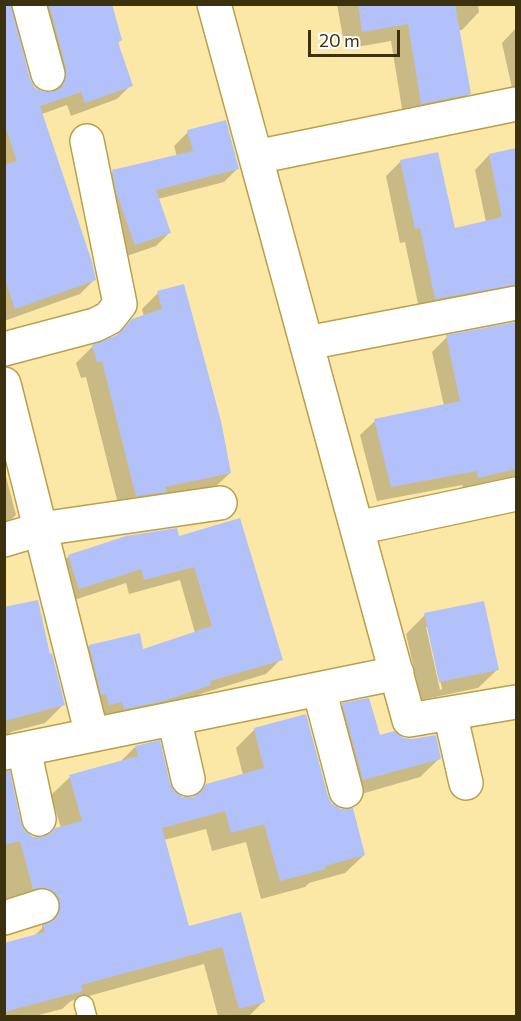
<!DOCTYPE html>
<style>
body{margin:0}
#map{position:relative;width:521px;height:1021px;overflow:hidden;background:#fce8a6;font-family:Commissioner,sans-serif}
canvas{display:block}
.frame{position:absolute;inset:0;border:6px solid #3b310d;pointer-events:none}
.scale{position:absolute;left:308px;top:30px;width:92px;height:27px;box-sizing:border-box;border:3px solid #3b310d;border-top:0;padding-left:8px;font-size:18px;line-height:21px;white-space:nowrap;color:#3b310d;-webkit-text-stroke:4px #fff;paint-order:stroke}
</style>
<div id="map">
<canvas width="521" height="1021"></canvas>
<div class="frame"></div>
<div class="scale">20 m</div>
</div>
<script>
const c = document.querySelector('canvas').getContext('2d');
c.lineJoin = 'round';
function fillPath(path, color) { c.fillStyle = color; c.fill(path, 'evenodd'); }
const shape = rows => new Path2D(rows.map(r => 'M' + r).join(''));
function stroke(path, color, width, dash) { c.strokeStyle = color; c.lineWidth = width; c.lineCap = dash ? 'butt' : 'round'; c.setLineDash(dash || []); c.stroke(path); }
const shadow = shape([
 [4,4,29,80,34,89,43,94,52,94,53,85,28,4,111,4,121,40,117,44,131,85,117,99,71,116,67,105,42,114,94,280,80,294,4,321],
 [337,4,478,4,479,12,462,30,458,30,469,94,451,111,404,121,391,41,345,49],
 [516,28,516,106,502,43],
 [188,132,238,168,224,182,158,199,170,232,156,246,121,258,99,186,113,172,177,157,174,146],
 [516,149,516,308,420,313,405,242,400,243,386,176,401,161,454,229,486,222,475,170,489,155],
 [158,293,230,473,213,489,120,512,86,377,81,378,76,363,92,347,116,337,144,317,142,309],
 [516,323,516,491,464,491,462,485,377,501,360,435,375,421,444,406,432,352,447,337],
 [4,469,16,515,4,526],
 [178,538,281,659,266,674,200,694,194,699,94,719,75,661,89,646,142,651,195,633,180,580,129,594,126,583,65,603,54,571,69,556],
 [4,609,49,656,63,705,45,723,11,732,4,739],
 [425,615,498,669,478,688,421,700,406,634],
 [426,627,429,627,442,689,440,690],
 [343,705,379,737,402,739,440,758,420,777,344,799,324,724],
 [305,716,327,797,364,855,345,873,309,883,305,887,261,899,246,842,212,851,206,829,164,840,188,928,239,914,263,1002,249,1016,218,1016,204,964,71,1001,62,1009,35,1016,4,1016,4,944,34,936,42,928,42,920,4,905,4,772,24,832,32,838,44,839,61,828,51,795,70,777,119,763,135,747,168,784,173,792,181,798,194,798,207,785,243,775,236,748,254,730]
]);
const building = shape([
 [4,4,11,4,30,79,35,88,44,92,53,92,61,88,66,78,66,69,49,4,112,4,122,40,118,42,133,86,85,103,81,92,40,106,92,262,96,280,15,309,4,277,4,165,17,161,4,123],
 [358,4,455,4,471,94,421,104,408,24,362,32],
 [226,120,239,169,156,190,171,233,135,245,116,192,112,170,193,151,187,130],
 [516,148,516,285,435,299,420,228,415,229,400,160,438,152,455,228,502,217,489,154],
 [184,284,221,421,231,473,165,487,167,492,136,496,102,361,97,363,92,345,117,335,132,319,162,309,157,291],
 [516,322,516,469,478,478,477,471,391,487,374,419,460,401,446,335],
 [240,518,283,660,210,681,211,685,164,701,124,709,122,702,109,705,106,694,101,695,89,645,140,633,143,649,212,626,194,567,144,580,141,569,79,589,68,555,126,536,177,528,179,536],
 [38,600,50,654,52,653,65,705,4,721,4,607],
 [484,601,499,670,439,682,424,613],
 [369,698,380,735,394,731,403,738,412,739,436,735,441,759,363,780,342,703],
 [306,714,328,796,332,804,341,809,353,808,365,855,325,866,326,869,280,881,264,824,231,833,225,811,162,828,189,926,241,912,265,1002,239,1009,222,947,81,985,83,991,4,1012,4,943,45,932,43,925,55,919,60,909,60,900,54,892,45,888,33,889,20,841,4,845,4,771,10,771,21,823,25,831,33,837,42,837,51,833,55,828,82,821,69,775,138,756,135,746,160,740,170,783,174,791,183,797,193,797,201,792,206,784,264,768,254,728]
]);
const service = shape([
 [84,1005,87,1016]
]);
const minor = shape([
 [29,4,48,74],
 [214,4,409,720,516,702],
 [256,157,516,104],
 [307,343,516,303],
 [4,349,95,325,109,318,120,304,87,141],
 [4,384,92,735],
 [357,528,516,494],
 [4,540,41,529,220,503],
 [319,689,346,791],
 [450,713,466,783],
 [174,718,188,779],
 [24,749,39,819],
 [4,753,397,673],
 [4,918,42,906]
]);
fillPath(shadow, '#0003');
fillPath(building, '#b2c1fa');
stroke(service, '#b9a04c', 21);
stroke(minor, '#b9a04c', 36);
stroke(service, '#fff', 18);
stroke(minor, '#fff', 33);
</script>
